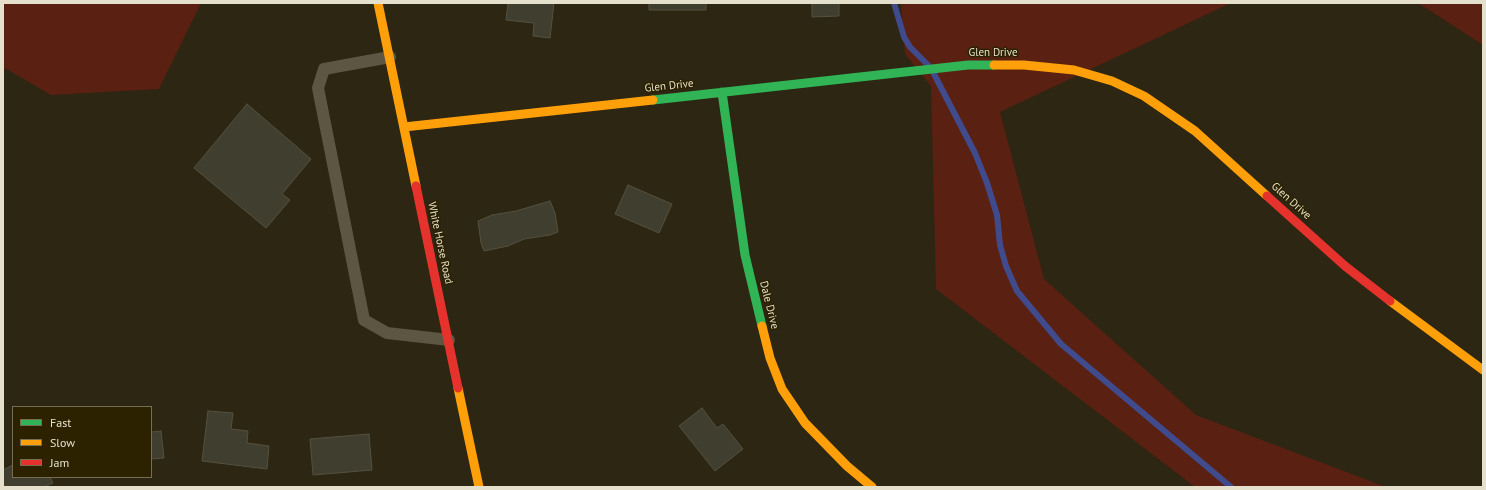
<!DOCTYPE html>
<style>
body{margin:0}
#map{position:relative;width:1486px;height:490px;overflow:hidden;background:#2c2612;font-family:"PT Sans",sans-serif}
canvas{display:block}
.frame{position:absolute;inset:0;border:4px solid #e5e0cc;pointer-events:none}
.legend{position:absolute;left:12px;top:406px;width:140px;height:72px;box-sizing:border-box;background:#2c2200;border:1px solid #766e52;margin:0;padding:5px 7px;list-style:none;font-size:12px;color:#e5e0cc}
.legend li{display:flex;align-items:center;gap:8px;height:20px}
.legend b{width:20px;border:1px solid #766e52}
</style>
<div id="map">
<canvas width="1486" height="490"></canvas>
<div class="frame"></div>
<ul class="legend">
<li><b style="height:5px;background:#30b455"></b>Fast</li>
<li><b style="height:5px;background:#ff9f0a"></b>Slow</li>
<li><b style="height:5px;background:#e5322d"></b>Jam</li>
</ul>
</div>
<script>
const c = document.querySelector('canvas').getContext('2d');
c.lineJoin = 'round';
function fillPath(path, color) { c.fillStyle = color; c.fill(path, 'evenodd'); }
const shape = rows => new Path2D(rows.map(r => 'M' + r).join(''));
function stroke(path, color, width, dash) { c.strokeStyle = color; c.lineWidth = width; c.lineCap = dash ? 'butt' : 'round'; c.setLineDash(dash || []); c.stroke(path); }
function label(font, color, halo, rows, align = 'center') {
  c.font = font + ' "PT Sans",sans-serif'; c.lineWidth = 3; c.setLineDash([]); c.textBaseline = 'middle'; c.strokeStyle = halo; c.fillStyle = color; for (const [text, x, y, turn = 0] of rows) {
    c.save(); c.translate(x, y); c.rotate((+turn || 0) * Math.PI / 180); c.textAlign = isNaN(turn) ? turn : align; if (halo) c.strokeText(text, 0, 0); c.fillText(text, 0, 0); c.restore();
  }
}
const green = shape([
 [3,3,201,3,159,89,51,95,3,67],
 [901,3,1231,3,1000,112,1044,279,1196,415,1386,487,1195,487,936,289,931,86,905,54],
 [1418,3,1483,3,1483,45]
]);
const stream = shape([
 [894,3,904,37,910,47,928,65],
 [934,74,975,153,987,183,997,215,1000,245,1006,266,1017,291,1061,344,1231,487]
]);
const building = shape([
 [508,3,554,3,550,38,533,36,534,23,506,20,508,3],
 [649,3,706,3,706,10,649,10,649,3],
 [812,3,839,3,839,16,812,17,812,3],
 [247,104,311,159,282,194,290,200,266,228,194,168,247,104],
 [628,185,672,204,659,233,615,214,628,185],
 [550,201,555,213,558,232,550,235,524,239,508,246,484,251,481,243,478,221,492,215,516,211,550,201],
 [702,408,717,428,723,424,743,449,715,471,679,426,702,408],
 [208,411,233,413,231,429,248,431,247,443,269,446,267,469,202,461,208,411],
 [161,431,164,458,151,459,151,432,161,431],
 [369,434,372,470,313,475,310,439,369,434],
 [13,465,13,477,50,477,53,483,44,487,3,487,3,470,13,465]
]);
const lane = shape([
 [390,57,324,69,318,88,364,320,387,333,449,340]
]);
const fast = shape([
 [722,92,745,255,762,326],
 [653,100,968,65,994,65]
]);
const slow = shape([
 [378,3,416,186],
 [994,65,1024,65,1074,70,1112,81,1144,96,1195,131,1267,196],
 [404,127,653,100],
 [1390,301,1483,370],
 [762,326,770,358,782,389,805,423,847,466,872,487],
 [458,388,479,487]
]);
const jam = shape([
 [416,186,458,388],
 [1267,196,1345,266,1390,301]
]);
const streetNames = [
 ["Glen Drive",993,53],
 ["Glen Drive",669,86,-6],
 ["Glen Drive",1291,201,42],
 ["White Horse Road",440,243,78],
 ["Dale Drive",769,305,76]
];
fillPath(green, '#5a2012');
stroke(stream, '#404b8d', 6);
fillPath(building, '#403e2e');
stroke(building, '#545141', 1);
stroke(lane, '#5c5642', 12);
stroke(fast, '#30b455', 9);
stroke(slow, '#ff9f0a', 9);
stroke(jam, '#e5322d', 9);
label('11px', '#e5e0cc', '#2c2200', streetNames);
</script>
